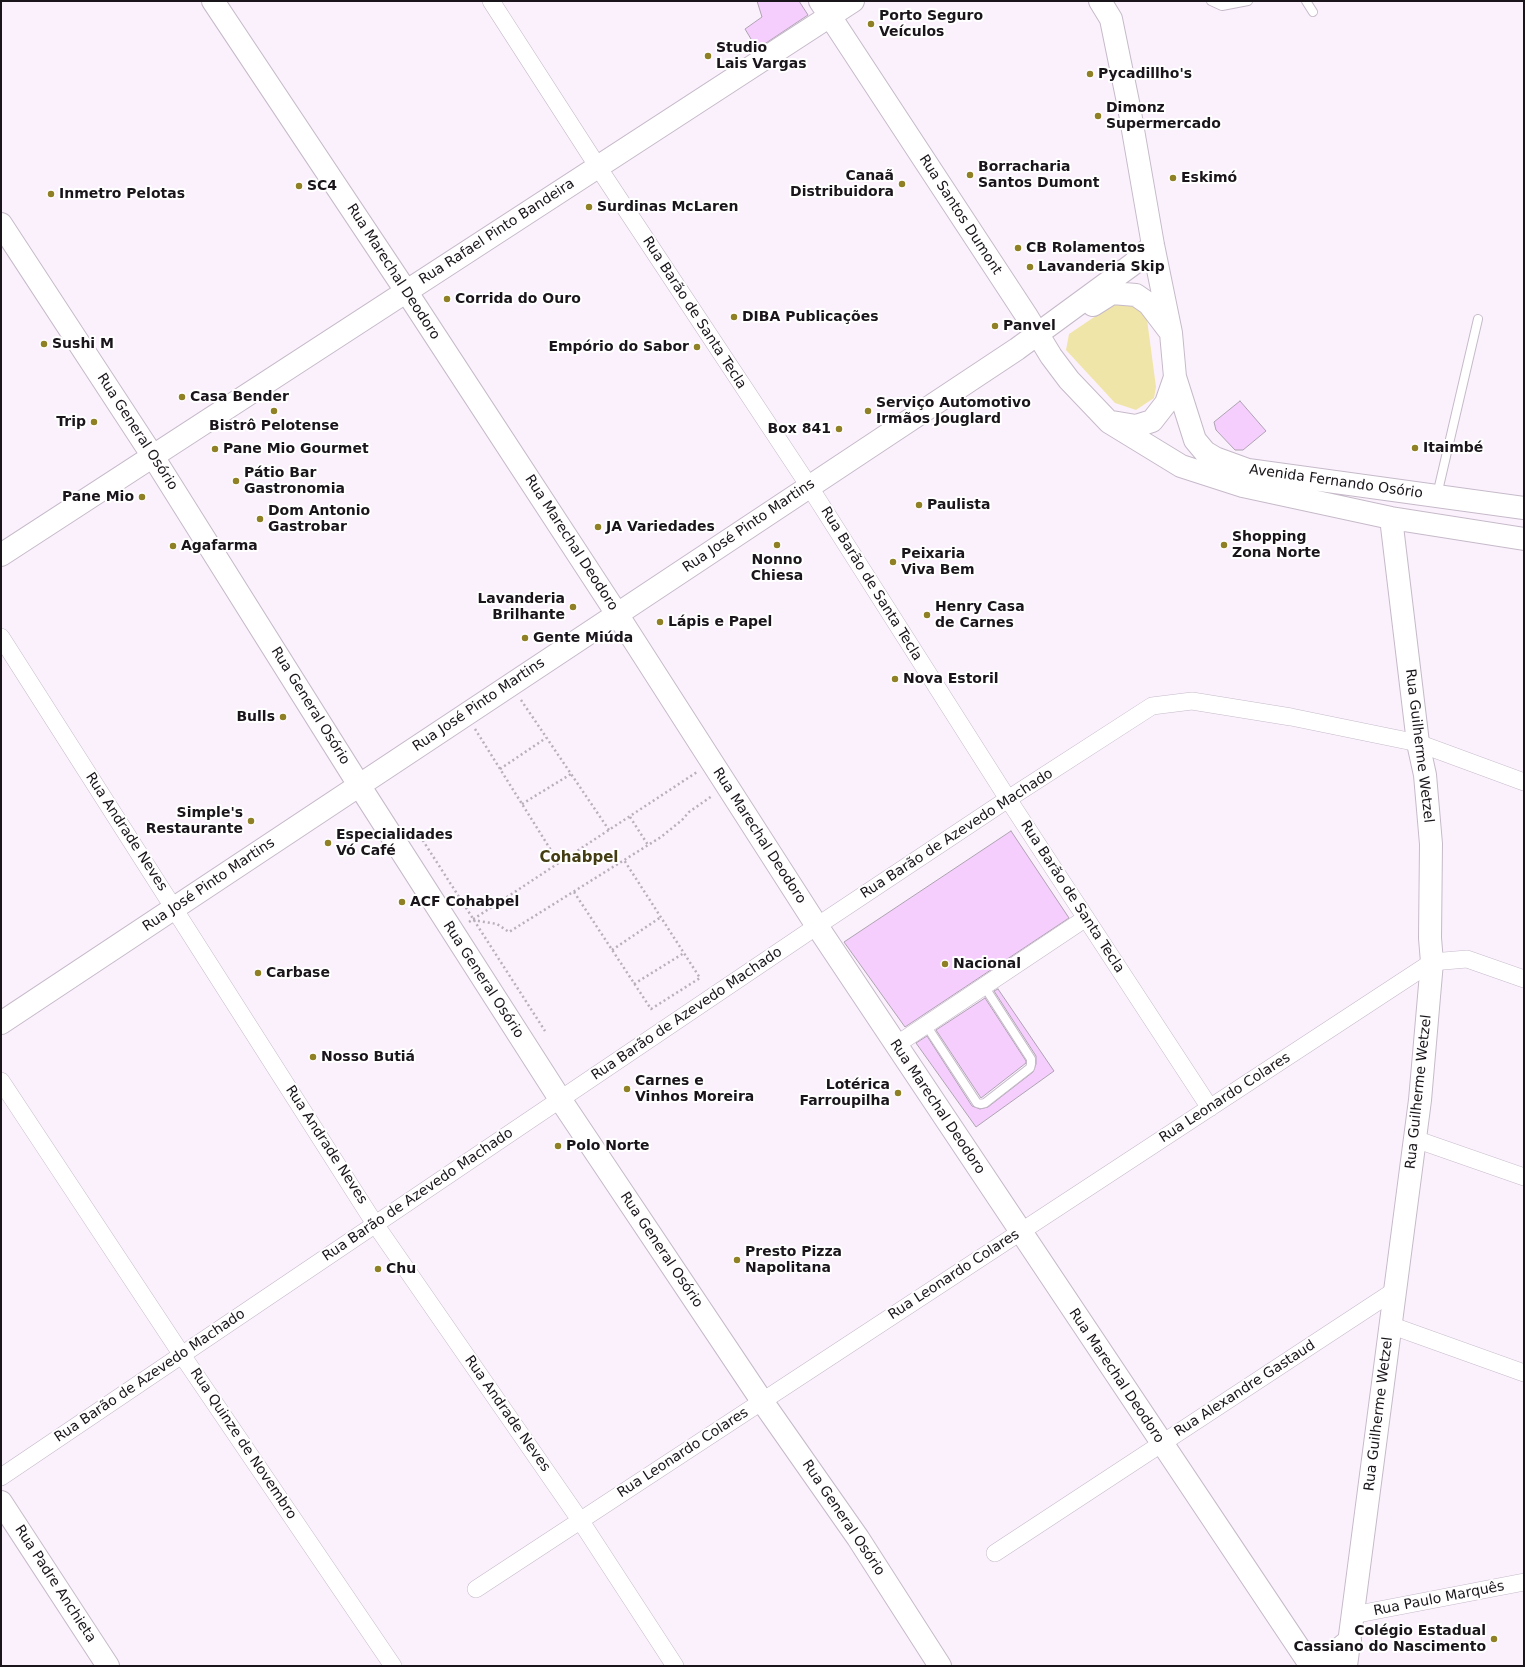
<!DOCTYPE html>
<meta charset="utf-8">
<style>
body{margin:0}
#map{position:relative;width:1525px;height:1667px;overflow:hidden;background:#fbf1fd;font-family:"DejaVu Sans",sans-serif}
canvas{display:block}
.frame{position:absolute;inset:0;border:2px solid #19151a;pointer-events:none}
</style>
<div id="map">
<canvas width="1525" height="1667"></canvas>
<div class="frame"></div>
</div>
<script>
const c = document.querySelector('canvas').getContext('2d');
c.lineJoin = 'round';
function fillPath(path, color) { c.fillStyle = color; c.fill(path, 'evenodd'); }
const shape = rows => new Path2D(rows.map(r => 'M' + r).join(''));
function stroke(path, color, width, dash) { c.strokeStyle = color; c.lineWidth = width; c.lineCap = dash ? 'butt' : 'round'; c.setLineDash(dash || []); c.stroke(path); }
function label(font, color, halo, rows, align = 'center') {
  c.font = font + ' "DejaVu Sans",sans-serif'; c.lineWidth = 4; c.setLineDash([]); c.textBaseline = 'middle'; c.strokeStyle = halo; c.fillStyle = color; for (const [text, x, y, turn = 0] of rows) {
    c.save(); c.translate(x, y); c.rotate((+turn || 0) * Math.PI / 180); c.textAlign = isNaN(turn) ? turn : align; if (halo) c.strokeText(text, 0, 0); c.fillText(text, 0, 0); c.restore();
  }
}
const green = shape([
 [1121,299,1146,312,1156,387,1154,398,1136,410,1115,403,1066,350,1069,334]
]);
const building = shape([
 [757,1,799,1,808,15,757,49,745,29,762,17,757,1],
 [1240,401,1266,431,1243,450,1235,450,1216,430,1214,422,1240,401],
 [1011,831,1069,918,905,1027,844,942,1011,831],
 [998,989,1054,1071,976,1127,916,1043,927,1036,972,1106,980,1109,988,1107,1033,1072,1036,1064,1036,1056,994,991,998,989],
 [985,998,1026,1061,1026,1063,981,1098,936,1030,985,998]
]);
const path = shape([
 [521,700,609,830],
 [475,729,559,863],
 [500,769,546,738],
 [522,804,571,774],
 [630,817,648,845],
 [420,836,545,1031],
 [574,892,651,1009,700,978,624,860],
 [473,920,497,924,509,932,661,837,682,820,689,812,712,796],
 [469,922,697,772],
 [612,950,661,917],
 [634,984,684,953]
]);
const lane = shape([
 [1211,1,1222,6,1248,1],
 [1306,1,1313,12],
 [1437,495,1478,319],
 [926,1025,977,1103,981,1104,985,1103,1030,1068,1031,1064,1031,1059,984,986]
]);
const street = shape([
 [491,1,598,167,809,486,1008,799,1210,1108],
 [1,637,375,1224,580,1520,675,1666],
 [896,1045,1086,918],
 [1,1081,182,1355,393,1666],
 [1415,1139,1524,1177],
 [1390,1325,1524,1373],
 [1,1477,817,926,1008,799,1152,706,1192,701,1291,717,1418,743,1524,782],
 [995,1553,1394,1291],
 [476,1589,1432,962,1467,959,1524,979],
 [1353,1615,1524,1582]
]);
const secondary = shape([
 [213,1,406,291,617,614,817,926,1311,1666],
 [820,1,1026,315,1051,356,1069,380,1109,422,1181,466,1243,486,1391,518,1524,539],
 [1100,1,1111,19,1129,107,1153,245,1171,333,1175,377,1195,440,1205,452,1215,458,1248,470,1524,508],
 [1,224,152,455,359,785,560,1099,762,1401,858,1538,940,1666],
 [1093,305,1112,293,1136,295,1149,304,1168,329],
 [1112,422,1136,426,1152,421,1166,403,1175,377],
 [1,555,853,1],
 [1,1023,1017,349,1133,264,1153,245],
 [1,1502,108,1666],
 [1303,1654,1320,1657,1333,1654,1350,1640],
 [1346,1666,1420,1100,1432,962,1430,938,1431,844,1425,775,1418,743,1391,518]
]);
const markers = [
 [871,24,4,"#8f7f25"],
 [708,56,4,"#8f7f25"],
 [1090,74,4,"#8f7f25"],
 [1098,116,4,"#8f7f25"],
 [970,175,4,"#8f7f25"],
 [1173,178,4,"#8f7f25"],
 [902,184,4,"#8f7f25"],
 [299,186,4,"#8f7f25"],
 [51,194,4,"#8f7f25"],
 [589,207,4,"#8f7f25"],
 [1018,248,4,"#8f7f25"],
 [1030,267,4,"#8f7f25"],
 [447,299,4,"#8f7f25"],
 [734,317,4,"#8f7f25"],
 [995,326,4,"#8f7f25"],
 [44,344,4,"#8f7f25"],
 [697,347,4,"#8f7f25"],
 [182,397,4,"#8f7f25"],
 [274,411,4,"#8f7f25"],
 [868,411,4,"#8f7f25"],
 [94,422,4,"#8f7f25"],
 [839,429,4,"#8f7f25"],
 [1415,448,4,"#8f7f25"],
 [215,449,4,"#8f7f25"],
 [236,481,4,"#8f7f25"],
 [142,497,4,"#8f7f25"],
 [919,505,4,"#8f7f25"],
 [260,519,4,"#8f7f25"],
 [598,527,4,"#8f7f25"],
 [777,545,4,"#8f7f25"],
 [1224,545,4,"#8f7f25"],
 [173,546,4,"#8f7f25"],
 [893,562,4,"#8f7f25"],
 [573,607,4,"#8f7f25"],
 [927,615,4,"#8f7f25"],
 [660,622,4,"#8f7f25"],
 [525,638,4,"#8f7f25"],
 [895,679,4,"#8f7f25"],
 [283,717,4,"#8f7f25"],
 [251,821,4,"#8f7f25"],
 [328,843,4,"#8f7f25"],
 [402,902,4,"#8f7f25"],
 [945,964,4,"#8f7f25"],
 [258,973,4,"#8f7f25"],
 [313,1057,4,"#8f7f25"],
 [627,1089,4,"#8f7f25"],
 [898,1093,4,"#8f7f25"],
 [558,1146,4,"#8f7f25"],
 [737,1260,4,"#8f7f25"],
 [378,1269,4,"#8f7f25"],
 [1494,1639,4,"#8f7f25"]
];
const poiNames = [
 ["Porto Seguro",879,16],
 ["Veículos",879,32],
 ["Studio",716,48],
 ["Lais Vargas",716,64],
 ["Pycadillho's",1098,74],
 ["Dimonz",1106,108],
 ["Supermercado",1106,124],
 ["Borracharia",978,167],
 ["Santos Dumont",978,183],
 ["Canaã",894,176,"right"],
 ["Distribuidora",894,192,"right"],
 ["Eskimó",1181,178],
 ["SC4",307,186],
 ["Inmetro Pelotas",59,194],
 ["Surdinas McLaren",597,207],
 ["CB Rolamentos",1026,248],
 ["Lavanderia Skip",1038,267],
 ["Corrida do Ouro",455,299],
 ["DIBA Publicações",742,317],
 ["Panvel",1003,326],
 ["Sushi M",52,344],
 ["Empório do Sabor",689,347,"right"],
 ["Casa Bender",190,397],
 ["Serviço Automotivo",876,403],
 ["Irmãos Jouglard",876,419],
 ["Trip",86,422,"right"],
 ["Bistrô Pelotense",274,426,"center"],
 ["Box 841",831,429,"right"],
 ["Itaimbé",1423,448],
 ["Pane Mio Gourmet",223,449],
 ["Pátio Bar",244,473],
 ["Gastronomia",244,489],
 ["Pane Mio",134,497,"right"],
 ["Paulista",927,505],
 ["Dom Antonio",268,511],
 ["Gastrobar",268,527],
 ["JA Variedades",606,527],
 ["Shopping",1232,537],
 ["Zona Norte",1232,553],
 ["Agafarma",181,546],
 ["Peixaria",901,554],
 ["Viva Bem",901,570],
 ["Nonno",777,560,"center"],
 ["Chiesa",777,576,"center"],
 ["Lavanderia",565,599,"right"],
 ["Brilhante",565,615,"right"],
 ["Henry Casa",935,607],
 ["de Carnes",935,623],
 ["Lápis e Papel",668,622],
 ["Gente Miúda",533,638],
 ["Nova Estoril",903,679],
 ["Bulls",275,717,"right"],
 ["Simple's",243,813,"right"],
 ["Restaurante",243,829,"right"],
 ["Especialidades",336,835],
 ["Vó Café",336,851],
 ["ACF Cohabpel",410,902],
 ["Nacional",953,964],
 ["Carbase",266,973],
 ["Nosso Butiá",321,1057],
 ["Carnes e",635,1081],
 ["Vinhos Moreira",635,1097],
 ["Lotérica",890,1085,"right"],
 ["Farroupilha",890,1101,"right"],
 ["Polo Norte",566,1146],
 ["Presto Pizza",745,1252],
 ["Napolitana",745,1268],
 ["Chu",386,1269],
 ["Colégio Estadual",1486,1631,"right"],
 ["Cassiano do Nascimento",1486,1647,"right"]
];
const streetNames = [
 ["Rua Santos Dumont",960,215,57],
 ["Rua Rafael Pinto Bandeira",497,232,-33],
 ["Rua Marechal Deodoro",393,272,57],
 ["Rua Barão de Santa Tecla",694,313,57],
 ["Rua General Osório",137,432,57],
 ["Avenida Fernando Osório",1336,482,8],
 ["Rua José Pinto Martins",749,526,-34],
 ["Rua Marechal Deodoro",571,543,57],
 ["Rua Barão de Santa Tecla",871,584,58],
 ["Rua José Pinto Martins",479,705,-34],
 ["Rua General Osório",310,706,58],
 ["Rua Guilherme Wetzel",1419,746,83],
 ["Rua Andrade Neves",126,832,57],
 ["Rua Barão de Azevedo Machado",957,834,-33],
 ["Rua Marechal Deodoro",759,836,57],
 ["Rua José Pinto Martins",209,885,-34],
 ["Rua Barão de Santa Tecla",1072,897,57],
 ["Rua General Osório",483,980,57],
 ["Rua Barão de Azevedo Machado",687,1014,-34],
 ["Rua Guilherme Wetzel",1419,1092,-84],
 ["Rua Leonardo Colares",1225,1098,-33],
 ["Rua Marechal Deodoro",937,1107,56],
 ["Rua Andrade Neves",326,1145,57],
 ["Rua Barão de Azevedo Machado",418,1195,-34],
 ["Rua General Osório",661,1250,56],
 ["Rua Leonardo Colares",954,1275,-33],
 ["Rua Barão de Azevedo Machado",150,1376,-34],
 ["Rua Marechal Deodoro",1116,1376,56],
 ["Rua Alexandre Gastaud",1245,1389,-33],
 ["Rua Andrade Neves",507,1414,55],
 ["Rua Guilherme Wetzel",1379,1414,-83],
 ["Rua Quinze de Novembro",243,1444,56],
 ["Rua Leonardo Colares",683,1453,-33],
 ["Rua General Osório",843,1518,56],
 ["Rua Padre Anchieta",55,1584,57],
 ["Rua Paulo Marquês",1439,1599,-11]
];
const neighbourhoodNames = [
 ["Cohabpel",579,858]
];
fillPath(green, '#f0e5a8');
fillPath(building, '#f5cefe');
stroke(building, '#aea2b1', 1);
stroke(lane, '#c6bac9', 10);
stroke(street, '#c6bac9', 18);
stroke(secondary, '#c6bac9', 24);
stroke(path, '#b7afb9', 2.5, [2, 3]);
stroke(lane, '#fff', 8);
stroke(street, '#fff', 17);
stroke(secondary, '#fff', 22);
for (const [x, y, r, color] of markers) { const dot = new Path2D(); dot.arc(x, y, r, 0, 2 * Math.PI); c.fillStyle = color; c.fill(dot); stroke(dot, '#fff', 1.5); }
label('bold 14px', '#19151a', '#fff', poiNames, 'left');
label('14px', '#19151a', '#fff', streetNames);
label('bold 15px', '#443c13', '#fff', neighbourhoodNames);
</script>
